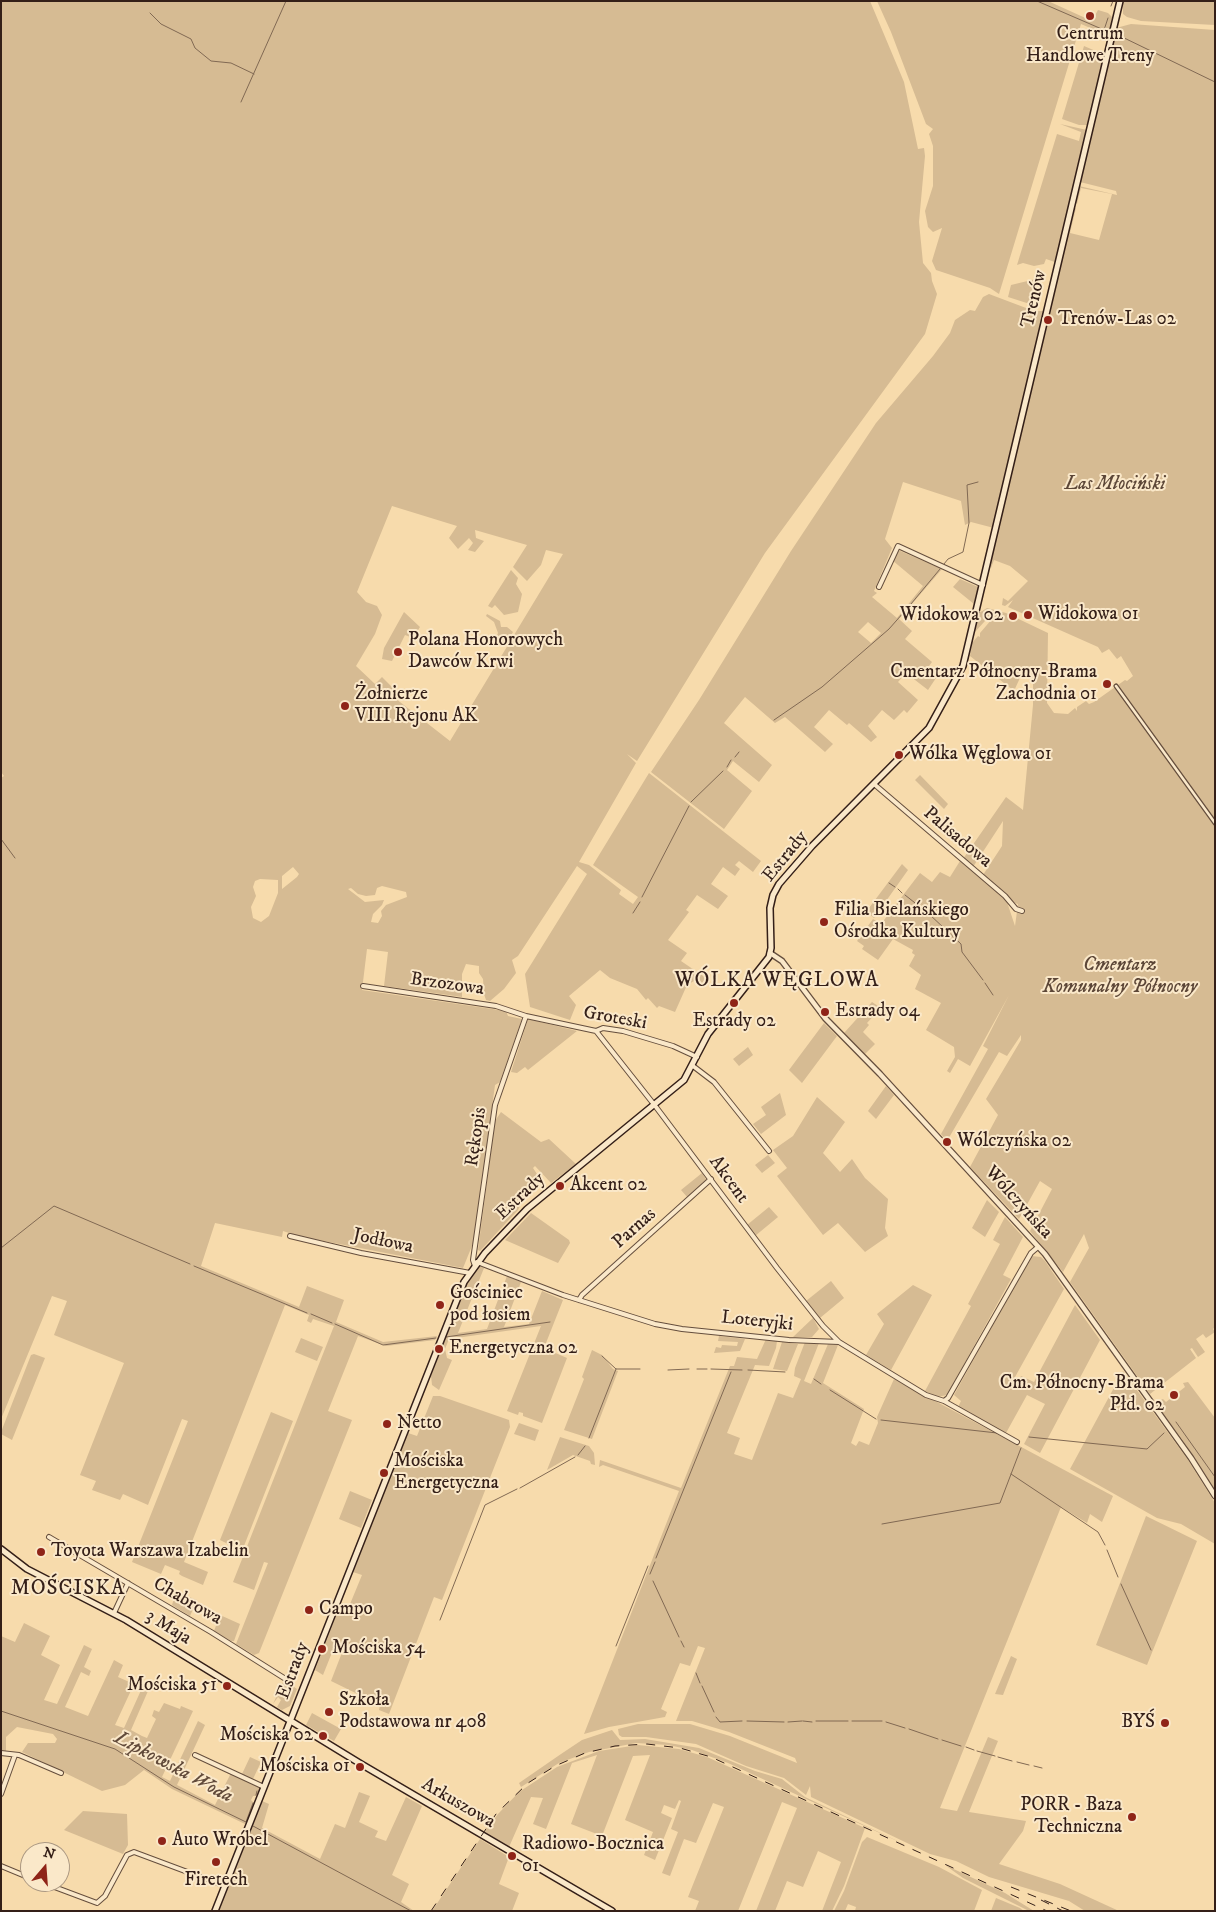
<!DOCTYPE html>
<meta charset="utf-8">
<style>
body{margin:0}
#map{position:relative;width:1216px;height:1912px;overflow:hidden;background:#f7dbac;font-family:"IM FELL DW Pica",serif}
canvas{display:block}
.frame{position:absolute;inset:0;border:2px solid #341f18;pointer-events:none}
.north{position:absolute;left:20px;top:1842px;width:50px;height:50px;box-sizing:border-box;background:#fae8c9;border:1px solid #ab9882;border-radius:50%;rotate:18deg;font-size:14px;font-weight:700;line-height:20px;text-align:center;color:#341f18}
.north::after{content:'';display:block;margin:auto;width:18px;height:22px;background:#8f2418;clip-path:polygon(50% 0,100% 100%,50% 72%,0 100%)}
</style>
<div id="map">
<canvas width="1216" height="1912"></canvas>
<div class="frame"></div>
<div class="north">N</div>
</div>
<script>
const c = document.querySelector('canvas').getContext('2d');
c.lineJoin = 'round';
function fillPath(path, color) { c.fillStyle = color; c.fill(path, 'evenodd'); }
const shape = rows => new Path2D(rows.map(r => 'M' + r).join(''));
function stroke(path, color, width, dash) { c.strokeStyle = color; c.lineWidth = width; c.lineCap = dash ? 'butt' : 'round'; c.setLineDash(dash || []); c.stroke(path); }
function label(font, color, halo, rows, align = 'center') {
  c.font = font + ' "IM FELL DW Pica",serif'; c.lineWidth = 4; c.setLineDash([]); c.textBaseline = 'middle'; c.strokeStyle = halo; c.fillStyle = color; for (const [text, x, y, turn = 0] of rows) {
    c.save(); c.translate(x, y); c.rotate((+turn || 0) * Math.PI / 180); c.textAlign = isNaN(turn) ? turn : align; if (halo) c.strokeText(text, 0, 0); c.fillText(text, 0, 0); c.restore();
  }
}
const green = shape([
 [1,1,870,1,904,82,918,149,924,148,925,156,919,222,923,263,931,273,932,281,937,294,925,334,765,553,637,761,627,754,636,763,579,862,589,865,621,890,619,894,633,904,638,897,593,865,649,773,761,861,753,872,739,861,735,865,740,869,735,876,723,867,711,884,728,896,718,909,697,895,686,910,689,912,668,940,687,953,681,961,706,978,701,985,694,981,687,985,675,1012,659,1006,657,1008,648,998,646,1000,637,989,610,978,600,970,569,996,576,1005,570,1020,530,1007,525,974,587,874,577,866,518,956,512,960,516,973,504,989,490,1001,486,1000,484,994,483,979,479,973,479,966,466,964,462,974,462,997,441,994,384,986,388,952,367,949,362,990,506,1011,508,1016,522,1019,500,1082,495,1085,474,1241,463,1268,298,1236,283,1231,282,1237,215,1223,201,1266,299,1307,307,1286,344,1300,336,1322,383,1342,437,1336,435,1340,386,1346,358,1336,328,1411,352,1420,259,1653,254,1655,236,1644,268,1563,264,1562,254,1590,233,1582,334,1326,313,1319,311,1323,307,1321,309,1315,285,1305,184,1562,208,1572,203,1585,182,1576,179,1574,180,1571,165,1565,161,1574,132,1562,188,1421,182,1419,148,1505,123,1494,120,1500,92,1490,96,1481,80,1475,124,1363,54,1335,67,1301,52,1296,1,1419,1,778,4,776,1,772],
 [392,506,457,526,449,538,458,549,469,538,473,543,468,550,475,552,484,541,476,538,475,530,527,545,513,567,527,581,541,565,546,550,563,554,450,741,391,695,394,689,382,677,375,684,356,666,375,634,382,615,377,606,366,602,357,592],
 [293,867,299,874,297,877,282,889,282,876],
 [260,879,278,880,278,893,269,916,261,922,253,918,251,907,256,896,253,887,255,881],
 [382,886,406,892,407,897,386,905,381,911,382,916,378,923,371,922,373,914,382,905,384,900,365,902,348,889,351,888,358,894,366,896,375,895,377,888],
 [877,1,1048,1,1092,21,1098,10,1108,13,1112,17,1109,36,1081,24,999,294,990,288,936,270,932,261,942,228,933,232,928,227,925,211,933,186,933,146,929,134,933,129,926,124,891,32],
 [1123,1,1215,1,1215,25,1141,21,1127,17,1123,14],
 [1131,24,1215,30,1215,1327,1213,1329,1215,1332,1206,1338,1203,1334,1196,1339,1205,1352,1198,1357,1192,1348,1190,1349,1196,1358,1150,1394,1070,1282,1089,1248,1084,1234,1063,1272,1030,1231,1052,1189,1040,1181,1019,1219,970,1167,998,1115,986,1099,1021,1040,1021,1035,1007,1056,999,1052,947,1141,941,1134,988,1049,983,1046,1009,995,970,1066,958,1059,950,1073,947,1071,955,1057,954,1047,926,1030,941,1003,915,989,921,975,909,966,915,955,912,953,913,950,893,939,878,960,862,949,864,946,857,941,873,919,881,924,920,873,932,882,940,872,950,877,960,861,1006,899,1015,926,1018,904,1011,902,983,875,1002,846,1003,821,973,867,963,859,1006,797,1023,810,1033,705,1033,677,1024,669,1014,691,970,656,972,643,978,636,980,637,980,633,998,612,994,611,975,632,979,613,987,608,1006,613,1048,633,1047,703,1054,713,1068,714,1075,708,1077,711,1077,707,1086,701,1089,704,1094,702,1125,680,1127,681,1133,676,1121,656,1117,659,1109,649,1102,653,1098,647,1008,607,1013,600,1005,606,1002,605,1003,598,1008,601,1028,581,1010,566,994,560,991,568,990,566,1073,209,1076,208,1070,233,1099,240,1112,194,1081,188,1077,204,1075,201,1079,186,1117,195,1116,191,1080,182,1116,28],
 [1084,46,1105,55,1089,123,1087,125,1079,125,1062,119],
 [1060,124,1087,130,1044,308,1055,262,1046,259,1044,264,1034,266,1023,263,1017,265,1057,134,1079,141,1081,132],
 [1040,278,1033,305,1008,297,1011,285],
 [989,294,1034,311,1044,311,994,528,971,522,965,525,961,501,903,482,885,539,892,548,874,591,877,593,872,597,897,618,923,586,892,560,898,550,942,569,899,619,912,631,905,639,932,662,926,670,936,678,928,690,906,673,898,682,918,700,907,713,904,710,894,720,882,710,868,726,877,737,871,742,849,723,847,725,829,710,814,727,833,744,825,752,785,717,775,723,745,697,724,723,772,765,759,782,733,761,727,770,752,791,724,829,651,772,699,700,791,551,876,423,933,356,950,333,955,320,970,310,975,311,983,297],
 [868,622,881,633,871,643,858,632],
 [511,570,518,578,516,584,522,594,518,612,504,615,495,605,492,608,488,606],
 [960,579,978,587,974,604,953,587],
 [404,612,420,627,413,638,405,635,392,661,382,659,384,648],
 [487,614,500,621,501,627,507,627,513,632,505,645,496,638,498,633,494,622,486,616],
 [920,775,948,804,944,809,915,780],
 [902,864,908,870,874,918,866,912],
 [872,1002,881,1008,867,1023,869,1025,863,1032,875,1044,865,1054,844,1033],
 [528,1019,577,1031,528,1070,525,1067,517,1073,511,1072],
 [824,1023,837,1036,802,1083,789,1070],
 [748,1047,753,1055,739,1066,733,1059],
 [886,1086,894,1095,876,1119,868,1111],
 [780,1093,786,1115,761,1134,753,1124,766,1115,761,1107],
 [817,1097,845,1122,823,1153,840,1172,852,1159,865,1178,888,1199,885,1228,888,1236,865,1252,838,1223,823,1235,777,1176,787,1168,773,1150,793,1136],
 [501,1112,541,1142,549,1139,576,1164,551,1183,535,1166,533,1168,537,1174,518,1210,480,1251,478,1250,495,1121],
 [768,1155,775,1163,762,1173,755,1165],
 [702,1173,707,1181,688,1198,681,1190],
 [987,1200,999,1212,985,1237,972,1228],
 [769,1207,778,1217,755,1236,747,1225],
 [531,1213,569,1240,570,1243,558,1263,505,1240],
 [1005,1217,1023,1237,1003,1275,1011,1279,947,1395,937,1397,925,1391,971,1306,968,1304,1000,1244,993,1240],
 [1031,1256,1041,1257,1045,1261,1064,1289,1010,1386,1015,1388,1021,1376,1034,1382,1075,1305,1100,1340,1040,1453,1024,1444,1045,1404,1027,1395,1006,1433,958,1407,961,1401,954,1395],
 [479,1266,484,1268,458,1333,487,1329,507,1276,521,1282,504,1327,529,1324,542,1291,563,1300,544,1348,567,1358,542,1423,523,1416,523,1413,519,1412,518,1415,507,1411,541,1326,449,1339,445,1349,447,1358,452,1360,439,1390,432,1385,431,1376,447,1334,464,1289],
 [831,1281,844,1298,820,1318,806,1301],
 [913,1285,932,1295,891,1370,866,1355,884,1324,877,1314],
 [813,1318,819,1329,812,1337,793,1337],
 [719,1336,745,1339,740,1351,714,1353,716,1347,721,1348,722,1345,737,1346,738,1342,718,1341],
 [301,1338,323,1347,317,1361,295,1352],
 [766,1339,777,1341,776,1348,769,1366,755,1365,727,1433,740,1438,734,1454,752,1460,778,1393,793,1398,801,1379,794,1376,795,1368,805,1342,819,1343,804,1381,811,1384,828,1344,838,1345,823,1383,864,1409,851,1443,856,1446,859,1441,869,1445,878,1423,877,1417,894,1379,1113,1496,1102,1522,1090,1514,1087,1523,1061,1507,940,1808,957,1811,988,1737,998,1741,969,1812,1026,1821,1023,1831,999,1864,1060,1884,1119,1911,1085,1911,1069,1901,989,1877,956,1861,930,1854,811,1797,810,1786,806,1795,784,1778,746,1766,696,1744,646,1737,622,1737,619,1735,618,1729,638,1724,690,1724,730,1736,797,1763,795,1758,729,1732,692,1721,676,1721,705,1648,698,1646,690,1666,680,1663,661,1709,667,1712,665,1717,609,1727,584,1734,679,1491,603,1465,599,1467,600,1460,681,1488,730,1366,734,1366,737,1357,757,1359],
 [782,1342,798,1344,787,1371,773,1369],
 [592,1350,602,1355,613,1369,618,1371,592,1439,564,1430,584,1379,582,1377],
 [34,1354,45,1358,12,1440,1,1434,1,1432,31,1355],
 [1123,1371,1188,1460,1215,1503,1215,1544,1181,1524,1157,1518,1070,1469],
 [1188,1382,1215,1418,1215,1492,1182,1439,1157,1406,1158,1401,1163,1399,1166,1402,1185,1387,1183,1383],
 [433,1396,440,1396,509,1420,510,1427,442,1600,434,1597,389,1714,379,1710,380,1705,331,1681,343,1650,333,1650,323,1675,315,1670,340,1606,348,1609,362,1575,353,1572,408,1433,417,1436],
 [271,1412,293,1421,242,1551,220,1540],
 [519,1423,539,1430,535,1441,514,1434],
 [560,1437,589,1446,594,1453,595,1465,591,1464,590,1461,573,1455,547,1470],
 [350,1491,372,1500,361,1528,339,1519],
 [1146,1516,1197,1541,1147,1665,1096,1645],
 [176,1592,197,1600,190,1616,172,1605],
 [220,1615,240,1624,234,1641,231,1641,214,1631],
 [24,1623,50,1636,41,1655,60,1665,44,1700,57,1704,84,1645,92,1649,84,1667,91,1671,89,1676,81,1672,65,1707,88,1716,114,1660,123,1665,118,1677,134,1684,115,1725,124,1728,142,1688,148,1691,131,1730,142,1736,147,1738,156,1719,152,1716,154,1710,159,1712,164,1703,180,1709,181,1706,193,1711,162,1777,170,1781,198,1721,205,1725,177,1785,215,1805,231,1773,257,1785,260,1788,256,1796,253,1796,251,1800,254,1803,245,1824,172,1789,144,1770,125,1785,102,1791,22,1752,28,1743,55,1743,57,1739,53,1734,17,1727,6,1737,6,1751,1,1751,1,1636,15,1642],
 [1011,1656,1017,1659,1003,1695,995,1694],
 [284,1680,297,1689,290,1706,282,1710,277,1707,281,1700,278,1697,273,1704],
 [312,1713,341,1729,334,1741,306,1725],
 [612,1730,620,1740,645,1739,699,1748,755,1771,782,1779,805,1797,908,1846,728,1763,692,1750,668,1745,636,1743,589,1752,559,1763,521,1787,519,1783,561,1754,582,1740],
 [638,1745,679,1749,707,1757,865,1828,844,1886,832,1911,822,1911,841,1862,818,1851,803,1887,787,1881,775,1911,756,1911,797,1808,782,1802,738,1911,695,1911,699,1901,688,1897,724,1807,713,1803,696,1843,684,1839,670,1876,662,1873,678,1832,671,1829,681,1801,679,1800,675,1809,664,1805,661,1813,672,1818,655,1860,644,1855,653,1832,625,1820,650,1755,633,1756,602,1836,571,1824,597,1755,572,1763,546,1829,533,1824,543,1798,531,1797,509,1847,484,1833,498,1814,519,1792,557,1767,599,1751],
 [250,1757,261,1762,253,1779,242,1774],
 [359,1792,370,1796,359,1822,378,1831,375,1837,386,1841,406,1797,422,1806,392,1875,409,1884,401,1902,414,1911,218,1911,262,1801,269,1804,262,1828,320,1859,335,1824,345,1828],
 [83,1811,127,1814,128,1845,123,1854,64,1830],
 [867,1837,939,1867,982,1890,974,1911,855,1911,856,1907,848,1904,845,1911,834,1911,844,1891,862,1842],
 [480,1839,509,1857,499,1884,519,1893,512,1911,432,1911],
 [945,1865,1005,1893,1034,1911,1029,1911,963,1878],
 [996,1898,1020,1908,1024,1911,991,1911]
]);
const stream = shape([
 [1037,1,1104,30,1108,18],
 [1111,6,1113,1],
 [150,13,161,24,191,39,195,48,211,61,231,63,254,74],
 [1118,35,1215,82],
 [241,102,286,1],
 [944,564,948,559,963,552,969,523,967,485,978,482],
 [906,610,940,569],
 [774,720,822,687,889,629,904,612],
 [735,757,739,752],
 [727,767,731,760],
 [691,802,723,771],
 [1,839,15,858],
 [889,883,895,887],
 [898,889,902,893],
 [905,895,929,914,961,944,962,952,983,980],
 [642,897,689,806],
 [633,913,640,902],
 [985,983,993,995],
 [1,1248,54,1206,190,1264],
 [194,1266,307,1313],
 [311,1314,332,1323],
 [335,1324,383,1345,436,1338],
 [446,1337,550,1322],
 [602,1356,616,1369,640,1369],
 [697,1369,707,1369],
 [711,1369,742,1370],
 [668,1370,689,1369],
 [748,1370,785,1372],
 [814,1379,821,1384],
 [830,1390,876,1419],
 [881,1420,997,1433],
 [1176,1422,1215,1477],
 [1029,1437,1147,1449,1164,1433],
 [589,1438,616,1369],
 [578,1455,585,1446],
 [1011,1474,1098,1532,1105,1545],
 [520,1488,575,1457],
 [882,1524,1000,1503,1021,1448],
 [1107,1550,1118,1577],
 [656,1558,731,1372],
 [650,1574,655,1562],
 [653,1581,679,1637],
 [1121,1584,1151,1650],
 [440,1620,485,1505,517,1489],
 [681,1641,684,1647],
 [616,1646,648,1566],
 [696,1673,700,1683],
 [702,1686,714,1712],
 [1,1711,115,1749,174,1787,246,1822,253,1803],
 [716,1717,720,1722,742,1721],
 [747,1721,784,1722],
 [803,1721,812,1722],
 [816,1721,848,1721],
 [852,1721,882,1721],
 [788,1722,802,1721],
 [886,1722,905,1728],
 [909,1729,938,1739],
 [942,1740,961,1746],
 [966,1747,974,1750],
 [977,1751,995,1756],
 [998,1757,1012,1761],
 [1017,1762,1029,1765],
 [1034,1766,1042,1768],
 [256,1795,257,1791],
 [253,1826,411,1911]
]);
const pedestrian = shape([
 [1116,686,1215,823]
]);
const minor = shape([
 [879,587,898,546,983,585],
 [874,784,1005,896,1016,909,1022,911],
 [363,986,496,1006,526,1016,596,1031],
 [596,1031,656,1107,777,1268,823,1326,839,1342],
 [596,1031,603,1028,623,1031,673,1046,697,1057],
 [693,1066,714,1082,769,1151],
 [290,1236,361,1253,470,1273],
 [477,1262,563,1295,655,1324,682,1329,789,1340,839,1342,926,1395,944,1401,1017,1442],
 [475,1266,473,1260,495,1105,526,1016],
 [579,1300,582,1295,711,1179],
 [944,1401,948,1398,1031,1253,1038,1247],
 [49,1537,211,1632,284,1678],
 [114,1613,128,1583],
 [1,1753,19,1755,61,1773],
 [195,1755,264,1787],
 [1,1794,15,1755],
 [1,1866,30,1878],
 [41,1882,97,1903,105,1896,127,1855,134,1852,225,1886]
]);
const tertiary = shape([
 [770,953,782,961,825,1018,880,1074,1045,1254,1191,1458,1215,1496]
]);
const secondary = shape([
 [1,1549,27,1569,126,1620,361,1764,612,1911],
 [215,1911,464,1282,485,1253,527,1209,684,1080,708,1034,769,957,771,948,770,908,773,895,779,884,812,846,929,728,963,666,1120,1]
]);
const rail = shape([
 [1011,1887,1071,1911],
 [1041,1900,1063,1911],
 [431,1911,496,1814,528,1783,555,1766,585,1753,615,1746,647,1744,680,1748,711,1757,1047,1911]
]);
const markers = [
 [1090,16,5,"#8f2418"],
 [1048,320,5,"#8f2418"],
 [1028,615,5,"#8f2418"],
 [1013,616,5,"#8f2418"],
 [398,652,5,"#8f2418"],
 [1107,684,5,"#8f2418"],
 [345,706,5,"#8f2418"],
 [899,755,5,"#8f2418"],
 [824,922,5,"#8f2418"],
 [734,1003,5,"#8f2418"],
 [825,1012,5,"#8f2418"],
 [947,1142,5,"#8f2418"],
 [560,1186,5,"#8f2418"],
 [440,1305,5,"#8f2418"],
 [439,1349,5,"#8f2418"],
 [1174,1395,5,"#8f2418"],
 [387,1424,5,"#8f2418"],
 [384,1473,5,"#8f2418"],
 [41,1552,5,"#8f2418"],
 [309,1610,5,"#8f2418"],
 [322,1649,5,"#8f2418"],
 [227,1686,5,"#8f2418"],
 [329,1712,5,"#8f2418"],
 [1165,1723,5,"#8f2418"],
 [323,1736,5,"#8f2418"],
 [360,1767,5,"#8f2418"],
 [1132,1817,5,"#8f2418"],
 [162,1841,5,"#8f2418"],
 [512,1856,5,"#8f2418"],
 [216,1862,5,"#8f2418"]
];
const poiNames = [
 ["Centrum",1090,35,"center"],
 ["Handlowe Treny",1090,57,"center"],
 ["Trenów-Las 02",1058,320],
 ["Widokowa 01",1038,615],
 ["Widokowa 02",1003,616,"right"],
 ["Polana Honorowych",408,641],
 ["Dawców Krwi",408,663],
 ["Cmentarz Północny-Brama",1097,673,"right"],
 ["Zachodnia 01",1097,695,"right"],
 ["Żołnierze",355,695],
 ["VIII Rejonu AK",355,717],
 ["Wólka Węglowa 01",909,755],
 ["Filia Bielańskiego",834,911],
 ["Ośrodka Kultury",834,933],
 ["Estrady 04",835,1012],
 ["Estrady 02",734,1022,"center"],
 ["Wólczyńska 02",957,1142],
 ["Akcent 02",570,1186],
 ["Gościniec",450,1294],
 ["pod łosiem",450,1316],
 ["Energetyczna 02",449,1349],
 ["Cm. Północny-Brama",1164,1384,"right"],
 ["Płd. 02",1164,1406,"right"],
 ["Netto",397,1424],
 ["Mościska",394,1462],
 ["Energetyczna",394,1484],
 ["Toyota Warszawa Izabelin",51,1552],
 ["Campo",319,1610],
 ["Mościska 54",332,1649],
 ["Mościska 51",217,1686,"right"],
 ["Szkoła",339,1701],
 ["Podstawowa nr 408",339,1723],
 ["BYŚ",1155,1723,"right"],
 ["Mościska 02",313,1736,"right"],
 ["Mościska 01",350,1767,"right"],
 ["PORR - Baza",1122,1806,"right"],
 ["Techniczna",1122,1828,"right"],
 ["Auto Wróbel",172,1841],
 ["Radiowo-Bocznica",522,1845],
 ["01",522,1867],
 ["Firetech",216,1881,"center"]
];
const streetNames = [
 ["Trenów",1035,299,-77],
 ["Palisadowa",957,838,40],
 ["Estrady",786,857,-51],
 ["Brzozowa",447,985,8],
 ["Groteski",615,1019,10],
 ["Rękopis",477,1137,-82],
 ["Akcent",728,1180,54],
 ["Estrady",521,1197,-43],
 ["Wólczyńska",1018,1203,48],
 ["Parnas",635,1229,-42],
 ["Jodłowa",383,1242,12],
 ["Loteryjki",757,1322,6],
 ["Chabrowa",187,1602,30],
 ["3 Maja",168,1628,32],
 ["Estrady",294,1671,-69],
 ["Arkuszowa",458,1804,30]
];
const parkNames = [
 ["Las Młociński",1115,485],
 ["Cmentarz",1120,966],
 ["Komunalny Północny",1120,988]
];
const waterNames = [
 ["Lipkowska Woda",173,1768,28]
];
const quarterNames = [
 ["WÓLKA WĘGLOWA",777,982],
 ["MOŚCISKA",68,1590]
];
fillPath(green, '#d6bb93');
stroke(stream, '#816953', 1);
stroke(pedestrian, '#654e3d', 5);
stroke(minor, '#654e3d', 6);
stroke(tertiary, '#654e3d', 7);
stroke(secondary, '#341f18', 8);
stroke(pedestrian, '#fae8c9', 2.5);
stroke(minor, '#fae8c9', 4);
stroke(tertiary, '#fae8c9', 4.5);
stroke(secondary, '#fae8c9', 5);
stroke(rail, '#341f18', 1, [9, 9]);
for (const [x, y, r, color] of markers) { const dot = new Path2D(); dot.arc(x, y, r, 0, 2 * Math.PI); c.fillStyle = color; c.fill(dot); stroke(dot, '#fae8c9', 2); }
label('19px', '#341f18', '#fae8c9', poiNames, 'left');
label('19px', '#341f18', '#fae8c9', streetNames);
label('italic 19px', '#5c4637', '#fae8c9', parkNames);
label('italic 20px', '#614a3a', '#fae8c9', waterNames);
c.letterSpacing = '1px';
label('21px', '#341f18', '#fae8c9', quarterNames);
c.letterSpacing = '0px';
</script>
